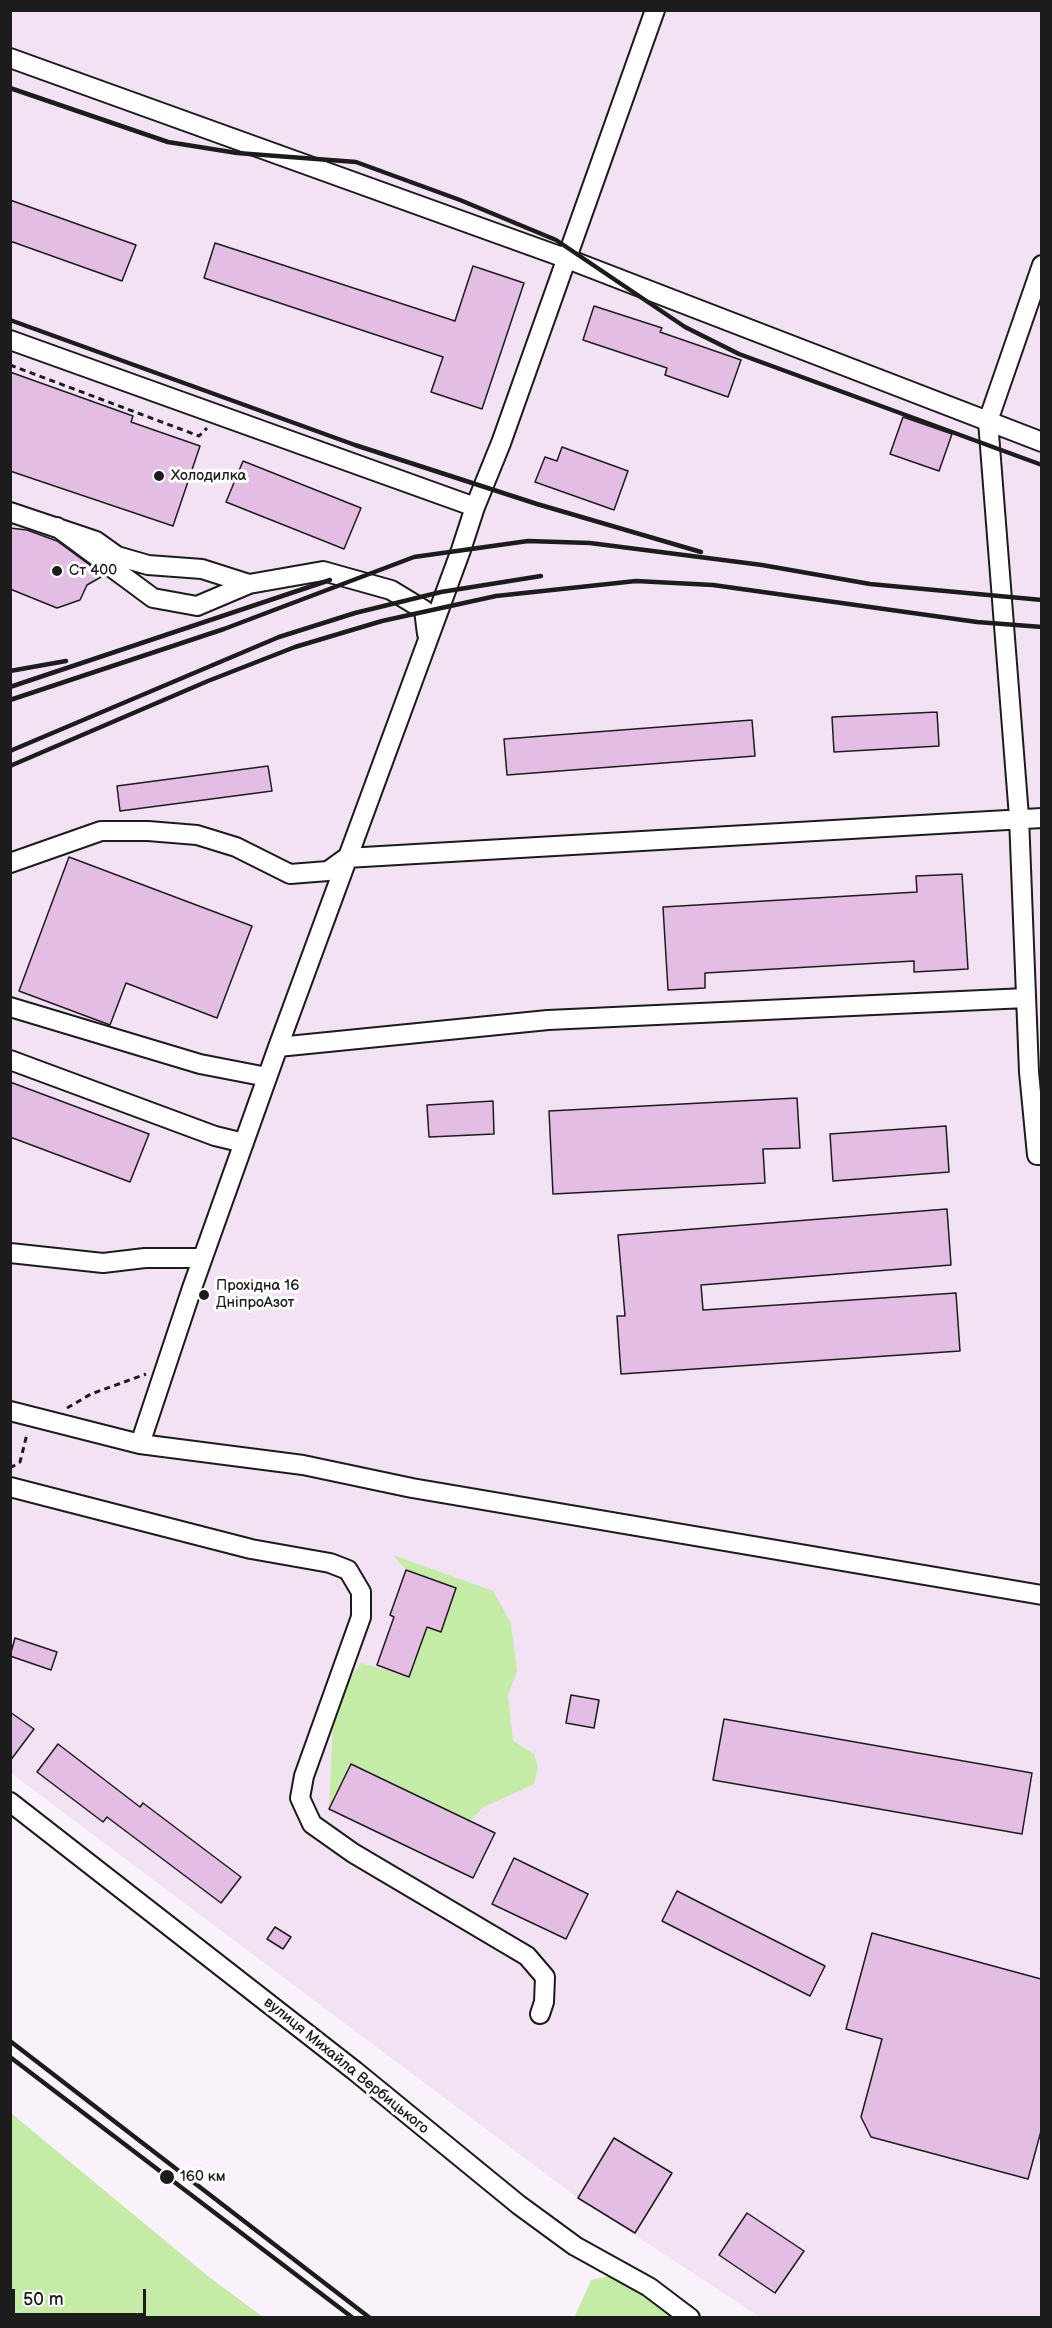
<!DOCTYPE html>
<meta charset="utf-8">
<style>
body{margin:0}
#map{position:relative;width:1052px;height:2328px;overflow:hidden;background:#faf2fa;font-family:"Balsamiq Sans",sans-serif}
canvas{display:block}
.frame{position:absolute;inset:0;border:12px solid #1c1c1c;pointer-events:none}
.scale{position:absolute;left:12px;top:2289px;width:134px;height:27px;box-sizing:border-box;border:3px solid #1c1c1c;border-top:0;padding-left:8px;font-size:18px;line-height:21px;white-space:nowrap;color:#1c1c1c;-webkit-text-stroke:4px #fff;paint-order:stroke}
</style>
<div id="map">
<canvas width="1052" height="2328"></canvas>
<div class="frame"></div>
<div class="scale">50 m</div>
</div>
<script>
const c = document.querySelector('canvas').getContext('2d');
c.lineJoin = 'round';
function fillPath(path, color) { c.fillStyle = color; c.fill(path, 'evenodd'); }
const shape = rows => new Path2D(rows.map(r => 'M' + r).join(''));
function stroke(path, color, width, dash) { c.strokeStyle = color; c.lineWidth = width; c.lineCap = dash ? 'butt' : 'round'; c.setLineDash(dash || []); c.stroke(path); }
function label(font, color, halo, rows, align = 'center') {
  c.font = font + ' "Balsamiq Sans",sans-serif'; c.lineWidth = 6; c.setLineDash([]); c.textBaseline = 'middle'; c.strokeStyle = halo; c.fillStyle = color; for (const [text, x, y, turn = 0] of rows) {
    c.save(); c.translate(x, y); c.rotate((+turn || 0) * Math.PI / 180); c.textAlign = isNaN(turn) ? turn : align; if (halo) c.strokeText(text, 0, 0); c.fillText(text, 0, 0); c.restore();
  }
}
const built = shape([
 [10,11,1041,11,1041,2317,760,2317,578,2198,11,1773]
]);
const green = shape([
 [393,1555,493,1591,511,1623,517,1671,508,1695,513,1741,534,1754,538,1767,534,1784,482,1808,470,1821,351,1764,329,1809,333,1722,342,1688,361,1663,409,1677,427,1627,441,1632,456,1588,406,1570],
 [11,2113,209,2277,263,2317,11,2317],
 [614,2275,680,2318,574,2318,591,2280]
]);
const building = shape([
 [10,200,136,245,122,281,10,241,10,200],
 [215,243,455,321,473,266,524,283,482,409,431,392,443,357,204,278,215,243],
 [594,306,662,328,660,332,741,360,728,397,665,375,667,368,583,340,594,306],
 [10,372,133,416,131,422,200,446,173,526,10,471,10,372],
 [903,417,952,434,939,471,890,454,903,417],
 [562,447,628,471,614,510,535,482,545,457,557,461,562,447],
 [243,461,361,508,344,549,226,502,243,461],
 [10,528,27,530,57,541,102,574,101,577,87,585,80,600,57,608,10,589,10,528],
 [937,712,939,746,834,752,832,717,937,712],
 [752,720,755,756,507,775,504,739,752,720],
 [268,766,272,791,120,811,117,786,268,766],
 [69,857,252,926,217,1018,126,983,110,1025,19,991,69,857],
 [962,874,968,969,914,972,914,961,705,973,705,988,668,990,663,907,917,892,916,876,962,874],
 [10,1082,149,1134,130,1182,10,1137,10,1082],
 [797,1098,800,1148,763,1149,765,1183,553,1194,549,1111,797,1098],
 [493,1101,494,1134,429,1137,427,1105,493,1101],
 [946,1126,949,1172,833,1181,830,1134,946,1126],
 [947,1209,951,1265,701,1285,703,1310,956,1293,960,1351,621,1374,617,1316,625,1316,618,1235,947,1209],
 [406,1570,456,1588,441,1632,427,1627,409,1677,377,1665,394,1617,390,1615,406,1570],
 [15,1638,57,1652,51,1670,10,1656,15,1638],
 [571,1695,599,1700,594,1728,566,1723,571,1695],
 [10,1712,34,1729,10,1761,10,1712],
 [724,1719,1032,1773,1022,1834,713,1780,724,1719],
 [58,1744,140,1807,143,1803,241,1877,221,1903,107,1817,103,1822,37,1772,58,1744],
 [351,1764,495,1833,473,1878,329,1809,351,1764],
 [514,1858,588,1894,566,1939,492,1904,514,1858],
 [677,1891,825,1966,810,1996,662,1921,677,1891],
 [275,1927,291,1937,283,1949,267,1939,275,1927],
 [872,1933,1041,1979,1041,2131,1028,2179,871,2137,861,2117,882,2039,846,2029,872,1933],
 [614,2138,672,2173,635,2233,578,2198,614,2138],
 [747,2213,804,2251,775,2293,719,2255,747,2213]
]);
const path = shape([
 [10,365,199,436,207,428],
 [67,1408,91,1394,146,1374],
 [10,1468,20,1462,27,1434]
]);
const minor = shape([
 [10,58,565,258,1042,442],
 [1042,265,988,421,1019,817,1029,1072,1037,1155,1042,1155],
 [10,340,475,507],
 [10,512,96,541,117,556,148,565,202,569,249,584],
 [57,527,153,598,197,606,249,584,323,571,391,590,424,610,427,634],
 [10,863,101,831,148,831,197,835,236,847,290,874,328,871,346,858,1042,818],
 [10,1007,200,1064,267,1077],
 [278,1047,548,1020,1026,998],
 [10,1060,215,1136,244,1143],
 [10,1253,103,1263,145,1258,202,1258],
 [10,1411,140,1444,303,1465,412,1488,1042,1595],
 [140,1444,192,1288,278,1047,461,550,475,507,501,443,655,10],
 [10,1487,251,1549,330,1563,348,1570,361,1592,361,1617,304,1776,300,1798,312,1824,353,1853,527,1956,545,1977,544,2002,540,2014],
 [10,1802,355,2071,519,2205,575,2246,649,2287,690,2318]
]);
const rail = shape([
 [10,88,168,142,237,153,356,162,460,200,556,240,685,327,739,354,1042,465],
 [10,320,355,445,537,504,701,552],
 [10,671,66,661],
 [10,687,330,580],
 [10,700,224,629,414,557,528,541,590,543,762,565,870,584,1042,600],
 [10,751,279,637,355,613,441,592,541,576],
 [10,766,208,681,295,647,382,621,496,596,636,581,713,585,977,622,1042,627],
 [10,2041,370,2318],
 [10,2057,353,2318]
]);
const markers = [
 [159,476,6,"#1c1c1c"],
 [57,571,6,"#1c1c1c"],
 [204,1295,6,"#1c1c1c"],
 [167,2177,8,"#1c1c1c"]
];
const poiNames = [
 ["Холодилка",171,476],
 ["Ст 400",69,571],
 ["Прохідна 16",216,1286],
 ["ДніпроАзот",216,1303],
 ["160 км",180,2177]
];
const streetNames = [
 ["вулиця Михайла Вербицького",346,2066,39]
];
fillPath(built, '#f3e2f4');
fillPath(green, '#c5eca6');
fillPath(building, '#e4bde5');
stroke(building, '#1c1c1c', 1.5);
stroke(minor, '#1c1c1c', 22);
stroke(path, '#1c1c1c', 3, [6, 4.5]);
stroke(minor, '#fff', 18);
stroke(rail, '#1c1c1c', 4.5);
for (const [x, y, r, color] of markers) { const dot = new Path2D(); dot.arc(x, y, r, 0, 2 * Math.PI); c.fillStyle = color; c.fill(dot); stroke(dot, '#fff', 2); }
label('15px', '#1c1c1c', '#fff', poiNames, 'left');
label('15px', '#1c1c1c', '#fff', streetNames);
</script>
